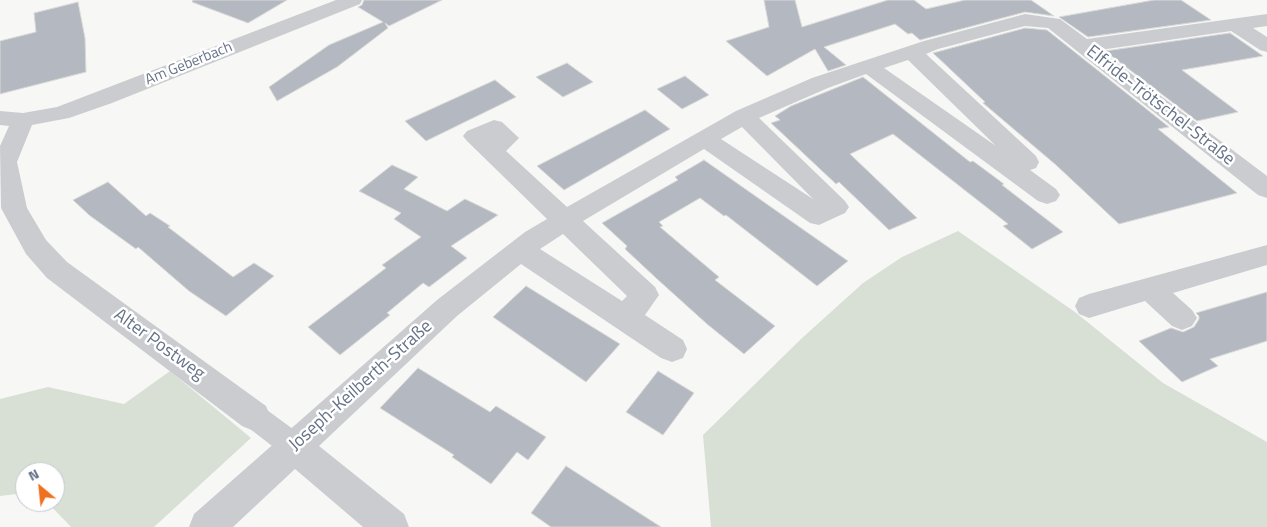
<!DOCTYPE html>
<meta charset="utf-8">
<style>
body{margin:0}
#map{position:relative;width:1267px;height:527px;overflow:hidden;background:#f7f8f5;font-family:"Titillium Web",sans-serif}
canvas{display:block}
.north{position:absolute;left:15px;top:462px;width:50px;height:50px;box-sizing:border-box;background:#fff;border:1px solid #c1c7cf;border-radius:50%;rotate:332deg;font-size:14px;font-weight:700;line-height:20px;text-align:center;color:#657288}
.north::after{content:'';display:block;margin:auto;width:18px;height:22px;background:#ee711f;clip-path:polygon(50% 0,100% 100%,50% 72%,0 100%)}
</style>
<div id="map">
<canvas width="1267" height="527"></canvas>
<div class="north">N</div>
</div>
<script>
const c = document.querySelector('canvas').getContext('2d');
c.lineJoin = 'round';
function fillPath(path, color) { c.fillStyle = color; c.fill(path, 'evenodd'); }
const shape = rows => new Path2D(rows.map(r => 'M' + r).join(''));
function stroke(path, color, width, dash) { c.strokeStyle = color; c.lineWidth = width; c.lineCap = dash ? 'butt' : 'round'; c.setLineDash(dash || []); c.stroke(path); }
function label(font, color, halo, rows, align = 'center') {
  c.font = font + ' "Titillium Web",sans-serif'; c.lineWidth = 5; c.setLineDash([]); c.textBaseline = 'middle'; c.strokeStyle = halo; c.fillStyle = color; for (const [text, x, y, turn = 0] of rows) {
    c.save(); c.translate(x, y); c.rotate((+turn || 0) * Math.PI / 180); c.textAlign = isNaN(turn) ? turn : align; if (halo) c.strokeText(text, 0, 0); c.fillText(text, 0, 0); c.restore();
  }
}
const green = shape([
 [958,231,1075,312,1163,383,1267,442,1267,527,711,527,703,435,801,339,863,283,902,257],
 [170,371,251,438,154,527,71,527,47,502,55,502,55,472,25,472,25,493,0,496,0,399,48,387,124,404]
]);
const building = shape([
 [193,0,287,0,248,23,192,2,193,0],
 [364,0,442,0,389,26,385,23,388,28,337,67,277,101,269,87,329,45,383,22,358,7,362,5,364,0],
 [764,0,795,0,802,27,888,0,914,0,926,9,965,0,1031,0,1054,16,1025,12,920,40,912,33,908,34,895,24,824,47,846,65,828,71,815,49,767,76,726,41,769,27,764,0],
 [1154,0,1181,0,1211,20,1088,37,1059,17,1154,0],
 [78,2,85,38,86,72,0,94,0,41,36,32,34,13,78,2],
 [1025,28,1047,30,1169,127,1158,129,1237,193,1119,224,1056,165,983,103,985,102,933,53,1025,28],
 [1230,33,1263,56,1182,70,1238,112,1197,121,1105,51,1230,33],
 [567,63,593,82,563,97,536,77,567,63],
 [685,76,709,95,682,109,657,89,685,76],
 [863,77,970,162,973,161,1004,184,1002,185,1063,232,1032,249,1003,226,1008,224,893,134,850,154,917,218,889,230,839,182,836,184,771,123,780,120,775,116,791,106,863,77],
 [495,80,516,97,426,141,405,121,495,80],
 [645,110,670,129,564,190,537,166,645,110],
 [704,160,848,261,817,286,726,215,724,216,700,198,659,222,663,226,660,227,719,277,715,280,775,326,744,354,707,324,656,278,625,249,627,246,602,223,678,180,675,177,704,160],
 [392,165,418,177,404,189,447,211,465,199,498,215,451,246,467,258,429,287,423,283,387,313,390,315,340,355,308,327,386,268,382,265,421,237,394,219,401,213,359,191,392,165],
 [108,182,146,216,150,213,170,226,168,227,233,277,254,263,274,276,226,316,189,291,138,247,136,249,89,215,73,200,108,182],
 [526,286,620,344,586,382,493,317,526,286],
 [1267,292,1267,341,1210,359,1218,366,1182,382,1139,341,1171,328,1183,332,1194,327,1199,319,1199,316,1196,313,1267,292],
 [418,368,490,412,496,406,546,437,528,460,517,452,491,484,452,457,454,455,380,408,418,368],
 [658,371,694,393,663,435,626,412,658,371],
 [566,466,661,527,551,527,531,513,566,466]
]);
const pedestrian = shape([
 [254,404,263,407,305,438,309,447,305,456,295,460,285,456,245,425,241,416,245,407,254,404]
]);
const minor = shape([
 [336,0,362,0,360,4,112,103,69,118,32,125,17,162,27,208,46,240,67,262,266,406,270,416,266,426,254,431,242,426,47,278,26,254,1,208,0,146,9,126,0,125,0,111,23,113,57,107,336,0],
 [1025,14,1060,19,1087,39,1267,14,1267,26,1253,28,1267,37,1267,52,1260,50,1231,31,1100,50,1267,176,1267,198,1258,195,1048,28,1025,26,938,49,926,54,1036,156,1039,162,1036,168,1030,170,1056,189,1060,195,1056,201,1047,204,1038,201,866,74,828,88,759,118,845,201,849,207,845,213,819,225,810,223,704,149,583,221,655,287,659,295,645,315,683,340,687,349,683,358,672,362,661,358,521,264,457,316,319,446,404,514,409,527,363,527,295,469,233,527,189,527,194,514,437,300,525,232,547,219,467,141,463,136,467,131,494,120,502,122,519,138,506,151,567,207,736,111,812,78,924,41,1025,14],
 [908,60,996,146,884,68,908,60],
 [742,127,813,199,721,139,742,127],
 [563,234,627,296,622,301,540,249,563,234],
 [1267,245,1267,265,1173,293,1192,310,1197,318,1192,326,1182,330,1172,326,1145,301,1089,318,1079,314,1075,306,1079,298,1089,294,1267,245]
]);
const farStreetnames = [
 ["Am Geberbach",189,64,-22]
];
const streetNames = [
 ["Elfride-Trötschel-Straße",1160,106,38],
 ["Alter Postweg",159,345,36],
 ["Joseph-Keilberth-Straße",361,386,-42]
];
fillPath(green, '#d8e0d5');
fillPath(building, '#b4b9c1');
stroke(building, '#d9d9d7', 1);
fillPath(pedestrian, '#caccd0');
fillPath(minor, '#caccd0');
label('15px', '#657288', '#fff', farStreetnames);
label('18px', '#657288', '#fff', streetNames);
</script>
